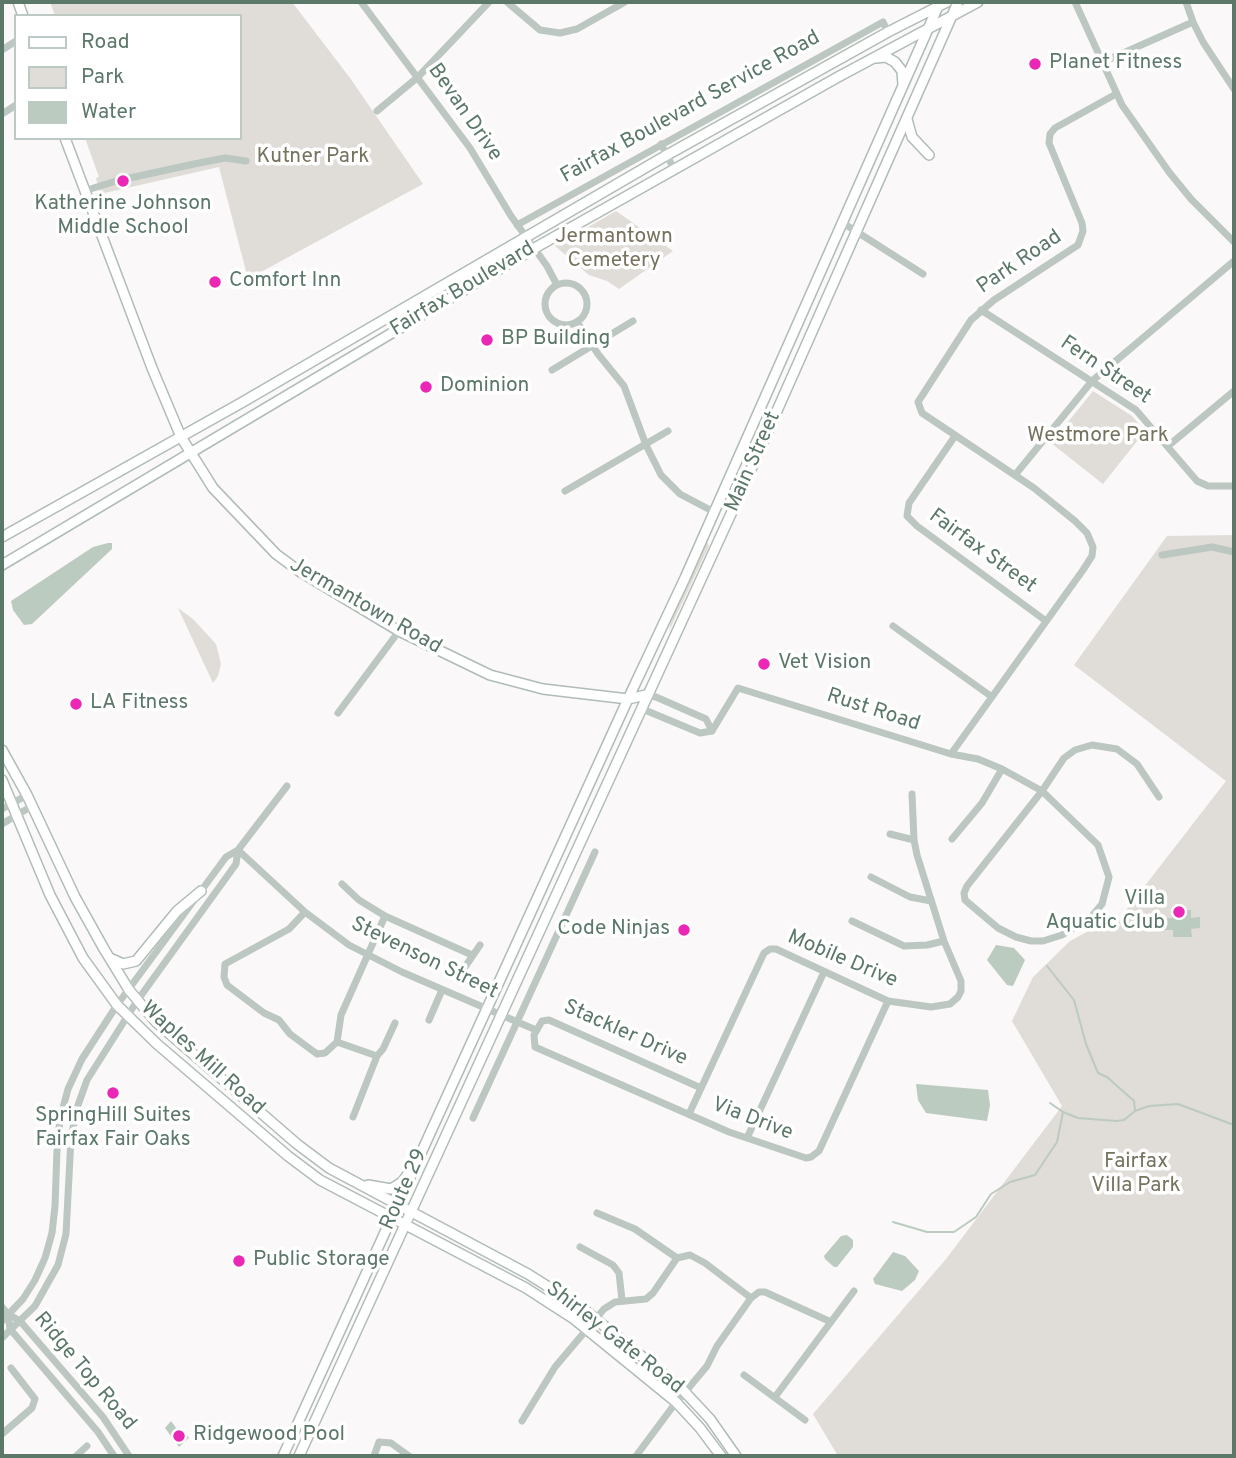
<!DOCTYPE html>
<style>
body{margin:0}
#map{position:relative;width:1236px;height:1458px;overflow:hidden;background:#faf8f8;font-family:Overpass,sans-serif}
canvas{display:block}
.frame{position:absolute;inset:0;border:4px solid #5b7869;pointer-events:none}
.legend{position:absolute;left:14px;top:14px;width:228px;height:126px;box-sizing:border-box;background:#fff;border:2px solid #bdc9c3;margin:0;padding:9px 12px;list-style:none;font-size:21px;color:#5b7869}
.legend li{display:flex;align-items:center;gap:14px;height:35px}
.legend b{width:35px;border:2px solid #bdc9c3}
</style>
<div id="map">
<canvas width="1236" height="1458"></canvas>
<div class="frame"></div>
<ul class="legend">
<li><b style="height:9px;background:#fff"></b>Road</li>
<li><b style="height:19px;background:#e0dcd7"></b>Park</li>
<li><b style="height:19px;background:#bbcbbf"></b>Water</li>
</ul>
</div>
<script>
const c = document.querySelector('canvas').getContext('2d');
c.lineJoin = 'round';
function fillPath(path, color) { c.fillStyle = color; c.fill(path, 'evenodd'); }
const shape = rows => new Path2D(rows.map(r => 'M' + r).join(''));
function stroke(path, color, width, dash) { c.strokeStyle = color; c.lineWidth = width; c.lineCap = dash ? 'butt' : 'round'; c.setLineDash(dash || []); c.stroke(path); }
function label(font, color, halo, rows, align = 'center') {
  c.font = font + ' Overpass,sans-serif'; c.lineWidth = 7; c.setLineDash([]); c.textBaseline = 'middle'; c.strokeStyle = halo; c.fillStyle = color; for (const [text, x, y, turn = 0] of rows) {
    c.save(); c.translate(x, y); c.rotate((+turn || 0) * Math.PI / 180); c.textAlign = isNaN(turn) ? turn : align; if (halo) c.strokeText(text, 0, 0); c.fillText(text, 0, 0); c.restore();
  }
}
const green = shape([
 [50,2,292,2,350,78,423,184,248,279,219,167,100,194,96,178,99,177,85,138,240,138,240,16,55,16],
 [616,211,673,251,619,289,607,281,589,275,555,246],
 [1093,391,1132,416,1145,431,1103,484,1051,443],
 [1234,535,1234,1456,838,1456,813,1414,946,1259,1062,1106,1012,1021,1033,977,1070,941,1109,920,1113,921,1113,927,1226,781,1074,665,1167,536],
 [707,542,709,546,669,631,672,615],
 [178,608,193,619,216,644,221,664,218,676,213,683]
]);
const water = shape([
 [108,543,112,543,112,549,32,624,24,625,13,610,11,601,93,547],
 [1172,910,1191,910,1191,918,1200,917,1200,928,1191,929,1192,937,1173,937,1173,930,1161,930,1161,918,1172,918],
 [996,945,1014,948,1025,960,1013,986,1007,985,987,960],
 [916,1084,988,1090,990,1105,987,1121,926,1113,918,1100],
 [847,1235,853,1240,853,1247,837,1267,834,1267,825,1259,824,1256,841,1236],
 [893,1252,905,1256,919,1271,915,1280,902,1291,875,1284,873,1279],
 [171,1421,180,1433,185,1432,189,1438,179,1447,165,1428]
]);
const stream = shape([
 [1047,966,1074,1000,1086,1044,1098,1073,1107,1077,1134,1101,1135,1111],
 [1050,1103,1063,1112],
 [893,1222,927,1232,954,1232,976,1217,991,1194,1010,1182,1035,1175,1057,1142,1063,1112,1078,1118,1116,1121,1124,1120,1135,1111,1149,1106,1178,1104,1234,1125]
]);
const minor = shape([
 [361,2,470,148,511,216,547,266,557,285],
 [507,2,540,30,560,33,577,29,625,2],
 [1075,2,1122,105,1169,172,1191,199,1234,242],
 [1186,2,1193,22,1203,42,1234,89],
 [2,50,16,41],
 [1103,62,1193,22],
 [377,111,418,77,489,2],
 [2,114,16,105],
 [661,144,674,169],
 [84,191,116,181,194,164,225,158,246,161],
 [843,223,923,274],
 [517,225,883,22,888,32],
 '545 304a21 21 0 1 1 42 0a21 21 0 1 1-42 0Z',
 [981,310,1136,410,1197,481,1208,486,1234,486],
 [577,322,598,354,624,386,646,445,661,475,680,494,714,512],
 [552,370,633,321],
 [955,436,909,503,907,516,917,526,1046,621],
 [1168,446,1234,391],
 [1015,475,1092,381,1234,261],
 [565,491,668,431],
 [1162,555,1212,547,1234,552],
 [893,626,992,697],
 [640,708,700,733,712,731,706,719,656,697,646,695],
 [338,713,399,631],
 [712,731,738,688,951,754,978,759,1002,769,1042,791,1098,845,1109,877,1102,904,1092,916,1062,935,1043,941,1031,941,1016,937,998,928,965,900,964,893,967,886,1042,791,1064,758,1075,750,1092,745,1117,749,1137,764,1159,797],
 [951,754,1083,570,1092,556,1093,547,1087,533,1075,521,1034,488,922,413,918,402,971,320,994,300,1078,245,1083,231,1082,223,1049,143,1050,134,1055,128,1116,94],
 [2,809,27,795],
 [2,824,32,806],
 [890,834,914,840],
 [952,839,982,803,1002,769],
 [238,850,305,912,349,945,402,972,536,1030],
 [871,877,910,897,931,901],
 [342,884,359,900,385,916,472,955],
 [305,912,289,929,225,964,224,977,227,985,264,1013,279,1020,290,1034,317,1054,325,1053,337,1042,341,1015,385,916],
 [852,921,904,946,927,945,944,941],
 [465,967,480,945],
 [429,1020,442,990],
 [337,1042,377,1056,383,1049,395,1023],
 [701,1088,549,1020,542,1021,534,1035,535,1047,729,1132,806,1158,811,1157,819,1151,888,1001],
 [689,1114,764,953,770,949,776,949,888,1001,931,1007,950,1004,958,997,961,991,961,981,944,941,917,855,914,840,912,794],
 [353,1117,377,1056],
 [473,1118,595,852],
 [747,1138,824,972],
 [597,1213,635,1229,677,1258],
 [580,1247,613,1265,619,1273,622,1300],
 [677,1258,690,1255,705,1263,751,1298],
 [2,1307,8,1314,20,1321,103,1417,129,1456],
 [8,1314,10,1329,98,1432,114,1456],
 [2,1321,23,1299,35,1280,45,1258,52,1233,55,1206,57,1150,60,1119,68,1089,82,1059,117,1005,226,857,238,850,287,786],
 [2,1338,35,1306,58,1265,66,1234,71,1138,77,1108,87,1080,137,1001,236,864,238,850],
 [744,1375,805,1420],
 [775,1397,854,1291],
 [522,1421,555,1367,604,1309,615,1302,646,1299,653,1293,677,1258],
 [2,1434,32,1408,35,1399,11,1368],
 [76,1456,87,1446],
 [374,1456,379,1442,391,1443,409,1456],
 [636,1456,671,1409,707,1366,717,1346,751,1298,759,1292,765,1292,831,1322]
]);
const major = shape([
 [18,2,23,16],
 [876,58,886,57,895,62,902,71,903,84],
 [907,119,912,137,929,155],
 [65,138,152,368,181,437,213,488,276,554,299,571,399,631,490,675,543,689,628,699,646,695],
 [2,537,241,403,667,155,888,32,947,2],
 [2,565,533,249,838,77,978,2],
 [2,750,27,795,75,897,104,949,129,990,156,1022,297,1144,329,1168,528,1274,582,1308,682,1389,710,1419,736,1456],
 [2,780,50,895,83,958,117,1005,157,1044,288,1156,320,1180,526,1288,574,1319,676,1402,700,1428,721,1456],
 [110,958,123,964,136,961,177,911,201,891],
 [368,1185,391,1189,402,1182,408,1174],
 [283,1456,628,699,685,578,940,2],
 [299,1456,741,492,958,2]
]);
const markers = [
 [1035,64,7,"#ea28b5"],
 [123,181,7,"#ea28b5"],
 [215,282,7,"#ea28b5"],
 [487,340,7,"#ea28b5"],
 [426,387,7,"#ea28b5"],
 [764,664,7,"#ea28b5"],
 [76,704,7,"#ea28b5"],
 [1179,912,7,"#ea28b5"],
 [684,930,7,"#ea28b5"],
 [113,1093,7,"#ea28b5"],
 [239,1261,7,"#ea28b5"],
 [179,1436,7,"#ea28b5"]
];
const poiNames = [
 ["Planet Fitness",1049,64],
 ["Katherine Johnson",123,205,"center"],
 ["Middle School",123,229,"center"],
 ["Comfort Inn",229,282],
 ["BP Building",501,340],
 ["Dominion",440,387],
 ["Vet Vision",778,664],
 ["LA Fitness",90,704],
 ["Villa",1165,900,"right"],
 ["Aquatic Club",1165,924,"right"],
 ["Code Ninjas",670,930,"right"],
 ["SpringHill Suites",113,1117,"center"],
 ["Fairfax Fair Oaks",113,1141,"center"],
 ["Public Storage",253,1261],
 ["Ridgewood Pool",193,1436]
];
const streetNames = [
 ["Fairfax Boulevard Service Road",691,108,-29],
 ["Bevan Drive",464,113,55],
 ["Park Road",1020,263,-34],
 ["Fairfax Boulevard",463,290,-31],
 ["Fern Street",1105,371,34],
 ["Main Street",754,462,-66],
 ["Fairfax Street",982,552,36],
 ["Jermantown Road",365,607,30],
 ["Rust Road",873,711,18],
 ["Stevenson Street",424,959,26],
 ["Mobile Drive",842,960,23],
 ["Stackler Drive",625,1034,24],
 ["Waples Mill Road",202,1059,42],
 ["Via Drive",752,1120,21],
 ["Route 29",405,1190,-66],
 ["Shirley Gate Road",614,1339,38],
 ["Ridge Top Road",84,1372,50]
];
const parkNames = [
 ["Kutner Park",313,158],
 ["Jermantown",614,238],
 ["Cemetery",614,262],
 ["Westmore Park",1098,437],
 ["Fairfax",1136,1163],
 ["Villa Park",1136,1187]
];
fillPath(green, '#e0dcd7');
fillPath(water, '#bbcbbf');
stroke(stream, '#bbcbbf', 2);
stroke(major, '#b0bcb5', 12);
stroke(minor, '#bcc7c1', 7);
stroke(major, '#fff', 9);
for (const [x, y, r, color] of markers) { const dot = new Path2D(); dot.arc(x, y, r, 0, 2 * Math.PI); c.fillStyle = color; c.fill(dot); stroke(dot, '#fff', 2.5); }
label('21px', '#5b7869', '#fff', poiNames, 'left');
label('21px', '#5b7869', '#fff', streetNames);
label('21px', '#76725e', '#fff', parkNames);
</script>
